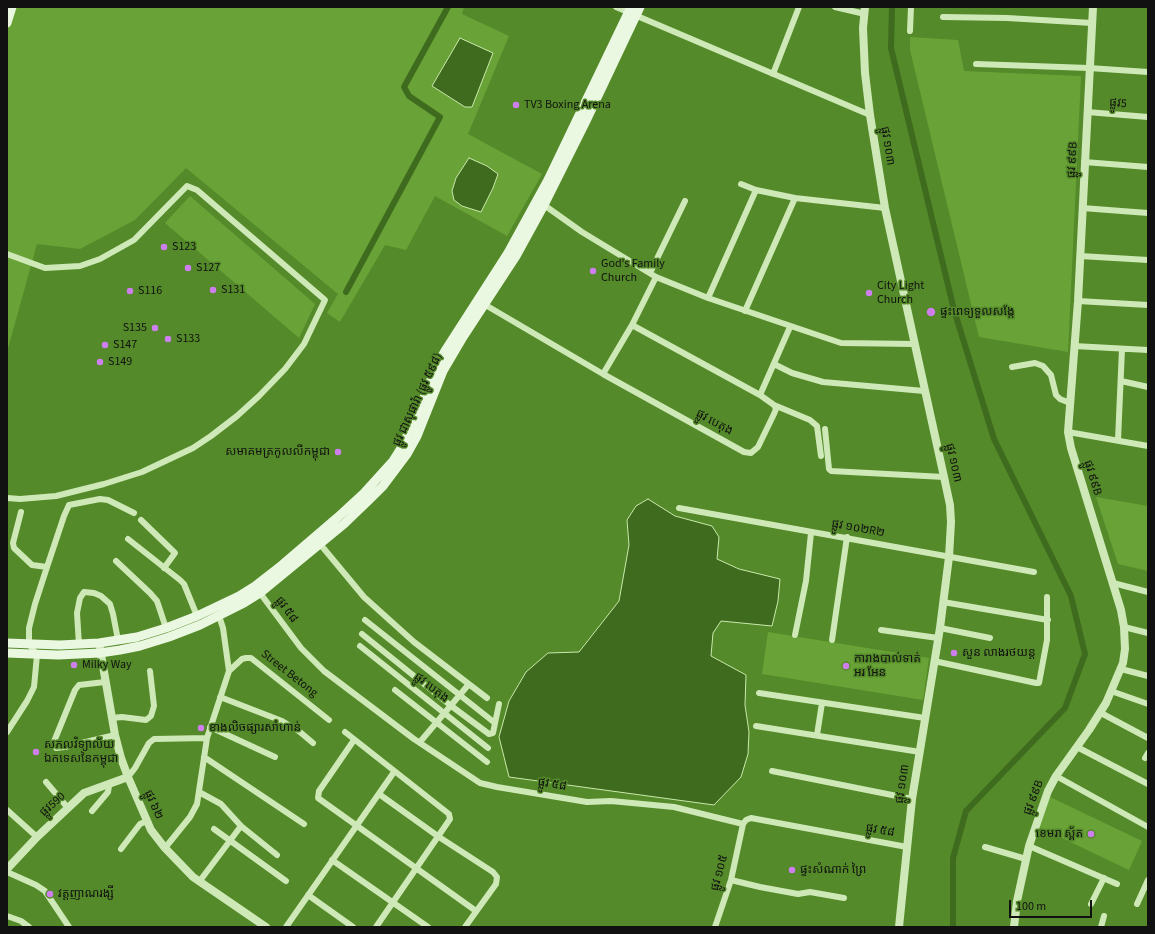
<!DOCTYPE html>
<meta charset="utf-8">
<style>
body{margin:0}
#map{position:relative;width:1155px;height:934px;overflow:hidden;background:#548a29;font-family:"Source Sans 3",sans-serif}
canvas{display:block}
.frame{position:absolute;inset:0;border:8px solid #111;pointer-events:none}
.scale{position:absolute;left:1009px;top:900px;width:83px;height:18px;box-sizing:border-box;border:2px solid #111;border-top:0;padding-left:5px;font-size:12px;line-height:14px;white-space:nowrap;color:#111;-webkit-text-stroke:3px #548a29;paint-order:stroke}
</style>
<div id="map">
<canvas width="1155" height="934"></canvas>
<div class="frame"></div>
<div class="scale">100 m</div>
</div>
<script>
const c = document.querySelector('canvas').getContext('2d');
c.lineJoin = 'round';
function fillPath(path, color) { c.fillStyle = color; c.fill(path, 'evenodd'); }
const shape = rows => new Path2D(rows.map(r => 'M' + r).join(''));
function stroke(path, color, width, dash) { c.strokeStyle = color; c.lineWidth = width; c.lineCap = dash ? 'butt' : 'round'; c.setLineDash(dash || []); c.stroke(path); }
function label(font, color, halo, rows, align = 'center') {
  c.font = font + ' "Source Sans 3","Noto Sans Khmer",sans-serif'; c.lineWidth = 3; c.setLineDash([]); c.textBaseline = 'middle'; c.strokeStyle = halo; c.fillStyle = color; for (const [text, x, y, turn = 0] of rows) {
    c.save(); c.translate(x, y); c.rotate((+turn || 0) * Math.PI / 180); c.textAlign = isNaN(turn) ? turn : align; if (halo) c.strokeText(text, 0, 0); c.fillText(text, 0, 0); c.restore();
  }
}
const green = shape([
 [7,7,464,7,462,14,509,36,468,134,542,174,507,236,435,196,406,250,385,245,340,322,327,313,338,294,186,168,135,220,80,249,37,244,7,352],
 [910,37,958,40,964,71,1081,76,1068,352,979,337,910,50],
 [190,196,315,304,299,338,165,223],
 [1096,497,1148,506,1148,571,1118,564],
 [768,632,929,658,923,700,762,674],
 [1050,797,1142,841,1129,870,1039,827]
]);
const water = shape([
 [460,38,493,53,472,107,465,107,432,86,460,38],
 [469,158,487,166,498,174,493,188,481,212,462,206,454,200,452,191,456,178,469,158],
 [648,499,675,516,712,526,719,537,717,559,739,569,780,579,778,601,772,626,721,621,713,633,711,656,746,675,745,705,749,732,748,754,741,777,714,805,509,777,499,737,509,701,526,672,548,653,579,652,619,601,629,545,627,520,636,506,648,499]
]);
const canal = shape([
 [892,7,891,48,954,310,994,439,1071,596,1085,654,1065,708,966,811,953,858,953,927],
 [346,292,440,117,409,96,404,87,448,7]
]);
const minor = shape([
 [616,7,870,115],
 [835,7,865,14],
 [943,17,1007,18,1092,23],
 [910,31,911,7],
 [976,64,1089,68,1148,72],
 [773,74,799,7],
 [1087,112,1148,117],
 [1084,162,1148,167],
 [741,184,756,190,795,198,885,208],
 [544,205,582,232,656,277,708,298,841,343,915,344],
 [1082,208,1148,213],
 [7,254,45,268,80,266,100,259,134,240,187,186,197,190,325,300,304,344,285,369,259,396,237,416,211,436,193,448,142,472,104,484,56,496,20,499,7,498],
 [1080,256,1148,260],
 [650,273,685,201],
 [708,298,756,190],
 [1078,301,1148,305],
 [482,303,603,374,744,452,751,453,758,447,774,414,776,409,774,405],
 [745,311,795,198],
 [632,325,760,395,774,405,810,420,817,426,821,456],
 [1074,346,1148,350],
 [774,364,792,373,823,382,924,391],
 [1012,367,1035,363,1043,366,1051,375,1056,395,1060,399,1070,403],
 [603,374,632,325,656,277],
 [1121,381,1148,387],
 [760,395,790,327],
 [825,429,829,469,831,471,944,477],
 [1068,432,1148,446],
 [1118,440,1122,349],
 [679,508,1034,572],
 [21,512,13,543,14,548,32,565,47,567],
 [141,520,175,553,164,568],
 [128,539,180,580,184,584,197,616],
 [320,544,364,597,414,642,487,698],
 [116,561,150,593,157,601,166,628],
 [1113,583,1148,592],
 [260,593,301,648,324,671,414,739,480,783,497,787,587,802,611,801,674,807,743,824],
 [943,602,1048,620],
 [365,620,495,723],
 [1124,627,1148,633],
 [940,628,990,638],
 [881,630,938,638],
 [362,634,450,705,489,734,493,733,499,704],
 [795,635,806,581,811,533],
 [832,640,847,537],
 [79,645,77,613,80,598,84,592,94,593,101,596,110,604,113,614,118,640],
 [360,646,488,748],
 [934,661,1036,683,1039,683,1047,640,1047,597],
 [1121,669,1148,676],
 [229,671,242,659,246,658,251,658,329,720],
 [105,682,79,685,75,690,53,744,56,748,65,747,115,735],
 [395,690,487,762],
 [1111,691,1148,704],
 [759,693,925,718],
 [220,697,282,721,300,732,313,743],
 [1101,713,1148,738],
 [112,718,122,717,146,720,151,716,154,706,150,671],
 [756,726,920,752],
 [210,727,275,757],
 [7,732,27,701,34,687,37,655,29,644,29,628,35,604,47,567,64,516,69,505,100,499,108,500,134,513],
 [345,732,449,814,450,819,376,927],
 [817,735,822,703],
 [354,740,319,791,318,798,476,911],
 [420,742,469,684],
 [1077,747,1148,784],
 [204,757,304,824],
 [1145,758,1148,753],
 [772,771,912,799],
 [1056,776,1148,827],
 [128,777,135,768,149,743,154,739,207,738],
 [46,782,68,808],
 [199,792,221,804,241,826,277,855],
 [379,794,439,837,493,872,497,877,496,884,465,927],
 [7,810,37,837],
 [92,811,108,792,109,786],
 [214,829,286,881],
 [1029,846,1117,884],
 [985,847,1026,859],
 [165,848,190,817,197,804,207,738,229,671,223,628,219,616],
 [121,849,140,824,147,821],
 [332,860,428,927],
 [7,872,36,885,45,891,69,927],
 [731,880,760,887,798,894,810,892,844,898],
 [199,882,241,826],
 [308,895,353,927],
 [1091,904,1104,878],
 [1137,904,1148,880],
 [7,916,21,921,29,927],
 [286,927,394,772],
 [715,927,731,880,743,824,746,820,751,818,907,847],
 [1101,927,1104,916]
]);
const tertiary = shape([
 [865,7,863,28,865,73,870,115,885,208,944,477,950,505,951,522,949,557,940,628,912,799,899,927],
 [99,643,115,735,121,758,128,777,151,830,165,848,193,877,266,927],
 [7,869,37,837,84,793,128,777],
 [1014,927,1017,901,1029,846,1048,791,1056,776,1089,730,1106,703,1123,663,1125,649,1124,627,1121,610,1071,448,1068,432,1078,301,1093,7]
]);
const secondary = shape([
 [7,23,12,7],
 [7,643,60,645,99,643,137,637,166,628,197,616,239,596,255,586,282,565,338,517,364,493,393,461,400,450,418,413,436,367,445,351,508,253,548,180,631,7],
 [7,653,58,655,100,653,120,650,140,646,169,637,200,625,244,603,260,593,344,524,370,499,383,486,407,454,417,436,443,371,463,337,516,256,544,205,586,121,640,7]
]);
const markers = [
 [516,105,4,"#cf7ef0"],
 [164,247,4,"#cf7ef0"],
 [188,268,4,"#cf7ef0"],
 [593,271,4,"#cf7ef0"],
 [213,290,4,"#cf7ef0"],
 [130,291,4,"#cf7ef0"],
 [869,293,4,"#cf7ef0"],
 [931,312,5,"#cf7ef0"],
 [155,328,4,"#cf7ef0"],
 [168,339,4,"#cf7ef0"],
 [105,345,4,"#cf7ef0"],
 [100,362,4,"#cf7ef0"],
 [338,452,4,"#cf7ef0"],
 [954,653,4,"#cf7ef0"],
 [74,665,4,"#cf7ef0"],
 [846,666,4,"#cf7ef0"],
 [201,728,4,"#cf7ef0"],
 [36,752,4,"#cf7ef0"],
 [1091,834,4,"#cf7ef0"],
 [792,870,4,"#cf7ef0"],
 [50,894,4,"#cf7ef0"]
];
const streetNames = [
 ["ផ្លូវ5",1118,104,5],
 ["ផ្លូវ ១០៣",887,146,81],
 ["ផ្លូវ ៩៩B",1073,160,-87],
 ["ផ្លូវ ជាសុផារ៉ា (ផ្លូវ ៥៩៨)",418,400,-65],
 ["ផ្លូវ បេតុង",714,423,29],
 ["ផ្លូវ ១០៣",953,463,77],
 ["ផ្លូវ ៩៩B",1092,478,73],
 ["ផ្លូវ ១០២R២",858,529,10],
 ["ផ្លូវ ៥៨",286,610,53],
 ["Street Betong",289,674,38],
 ["ផ្លូវ បេតុង",431,688,38],
 ["ផ្លូវ ១០៣",903,784,-82],
 ["ផ្លូវ ៥៨",552,785,9],
 ["ផ្លូវ ៩៩B",1034,798,-69],
 ["ផ្លូវ590",53,805,-42],
 ["ផ្លូវ ៦២",153,805,66],
 ["ផ្លូវ ៥៨",880,831,10],
 ["ផ្លូវ ១០៥",720,873,-75]
];
const poiNames = [
 ["TV3 Boxing Arena",524,105],
 ["S123",172,247],
 ["God's Family",601,264],
 ["Church",601,278],
 ["S127",196,268],
 ["City Light",877,286],
 ["Church",877,300],
 ["S131",221,290],
 ["S116",138,291],
 ["ផ្ទះពេទ្យទួលសង្កែ",940,312],
 ["S135",147,328,"right"],
 ["S133",176,339],
 ["S147",113,345],
 ["S149",108,362],
 ["សមាគមត្រកូលលីកម្ពុជា",330,452,"right"],
 ["សួន លាងរថយន្ត",962,653],
 ["ការាងបាល់ទាត់",854,659],
 ["អរ អែន",854,673],
 ["Milky Way",82,665],
 ["ខាងលិចផ្សារសាំហាន់",209,728],
 ["សកលវិទ្យាល័យ",44,745],
 ["ឯកទេសនៃកម្ពុជា",44,759],
 ["ខេមរា ស្ព័ត",1083,834,"right"],
 ["ផ្ទះសំណាក់ ព្រៃ",800,870],
 ["វត្តញាណរង្សី",58,894]
];
fillPath(green, '#69a337');
fillPath(water, '#3f6b1e');
stroke(water, '#c9e9ac', 1);
stroke(canal, '#3f6b1e', 6);
stroke(minor, '#cee9b7', 6);
stroke(tertiary, '#cee9b7', 8);
stroke(secondary, '#ebf8e1', 9);
for (const [x, y, r, color] of markers) { const dot = new Path2D(); dot.arc(x, y, r, 0, 2 * Math.PI); c.fillStyle = color; c.fill(dot); stroke(dot, '#548a29', 1.5); }
label('12px', '#111', '#548a29', streetNames);
label('12px', '#111', '#548a29', poiNames, 'left');
</script>
